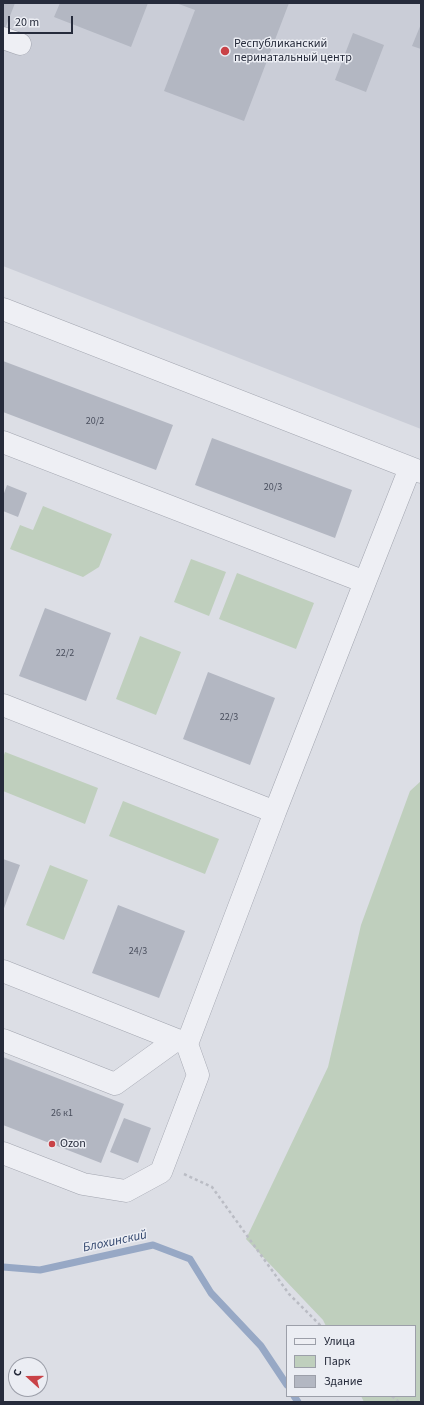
<!DOCTYPE html>
<meta charset="utf-8">
<style>
body{margin:0}
#map{position:relative;width:424px;height:1405px;overflow:hidden;background:#dcdee5;font-family:"Source Sans 3",sans-serif}
canvas{display:block}
.frame{position:absolute;inset:0;border:4px solid #262b3b;pointer-events:none}
.legend{position:absolute;left:286px;top:1325px;width:130px;height:72px;box-sizing:border-box;background:#ebedf3;border:1px solid #9c9fa9;margin:0;padding:5px 7px;list-style:none;font-size:12px;color:#262b3b}
.legend li{display:flex;align-items:center;gap:8px;height:20px}
.legend b{width:20px;border:1px solid #9c9fa9}
.north{position:absolute;left:8px;top:1357px;width:40px;height:40px;box-sizing:border-box;background:#ebedf3;border:1px solid #9c9fa9;border-radius:50%;rotate:291deg;font-size:11px;font-weight:700;line-height:16px;text-align:center;color:#262b3b}
.north::after{content:'';display:block;margin:auto;width:14px;height:18px;background:#c94247;clip-path:polygon(50% 0,100% 100%,50% 72%,0 100%)}
.scale{position:absolute;left:8px;top:16px;width:65px;height:18px;box-sizing:border-box;border:2px solid #262b3b;border-top:0;padding-left:5px;font-size:12px;line-height:14px;white-space:nowrap;color:#262b3b;-webkit-text-stroke:3px #ebedf3;paint-order:stroke}
</style>
<div id="map">
<canvas width="424" height="1405"></canvas>
<div class="frame"></div>
<ul class="legend">
<li><b style="height:5px;background:#eeeff4"></b>Улица</li>
<li><b style="height:11px;background:#bfcfbd"></b>Парк</li>
<li><b style="height:11px;background:#b3b7c2"></b>Здание</li>
</ul>
<div class="north">С</div>
<div class="scale">20 m</div>
</div>
<script>
const c = document.querySelector('canvas').getContext('2d');
c.lineJoin = 'round';
function fillPath(path, color) { c.fillStyle = color; c.fill(path, 'evenodd'); }
const shape = rows => new Path2D(rows.map(r => 'M' + r).join(''));
function stroke(path, color, width, dash) { c.strokeStyle = color; c.lineWidth = width; c.lineCap = dash ? 'butt' : 'round'; c.setLineDash(dash || []); c.stroke(path); }
function label(font, color, halo, rows, align = 'center') {
  c.font = font + ' "Source Sans 3",sans-serif'; c.lineWidth = 3; c.setLineDash([]); c.textBaseline = 'middle'; c.strokeStyle = halo; c.fillStyle = color; for (const [text, x, y, turn = 0] of rows) {
    c.save(); c.translate(x, y); c.rotate((+turn || 0) * Math.PI / 180); c.textAlign = isNaN(turn) ? turn : align; if (halo) c.strokeText(text, 0, 0); c.fillText(text, 0, 0); c.restore();
  }
}
const built = shape([
 [3,3,421,3,421,429,3,266]
]);
const green = shape([
 [43,506,112,534,99,567,83,577,10,549,20,525,33,530],
 [191,559,226,572,209,616,174,602],
 [237,573,314,603,296,649,219,619],
 [140,636,181,652,156,715,116,699],
 [5,752,98,788,85,824,3,791,3,758],
 [421,781,421,1402,364,1402,361,1396,415,1396,415,1326,326,1326,323,1320,246,1239,328,1067,361,925,410,791],
 [123,801,219,839,205,874,109,836],
 [50,865,88,880,64,940,26,925]
]);
const stream = shape([
 [3,1267,40,1270,153,1245,190,1259,211,1293,261,1346,287,1385],
 [294,1396,298,1402]
]);
const building = shape([
 [3,3,15,3,3,34],
 [60,3,148,3,131,47,54,17],
 [176,3,289,3,244,121,164,91,195,10],
 [421,24,421,49,412,46],
 [353,33,384,45,366,92,335,80],
 [3,361,173,425,156,470,3,412],
 [212,438,352,490,335,538,195,485],
 [7,485,27,493,18,517,3,511,3,496],
 [45,608,111,633,86,701,19,676],
 [208,672,275,698,250,765,183,739],
 [3,859,20,865,3,911],
 [118,905,185,931,159,998,92,973],
 [3,1057,124,1104,101,1163,3,1125],
 [124,1118,151,1128,138,1163,110,1152]
]);
const path = shape([
 [184,1174,212,1187,289,1294,321,1326],
 [392,1396,399,1402]
]);
const minor = shape([
 [3,38,20,44],
 [3,309,421,472],
 [3,442,365,582,410,468],
 [3,705,275,812,365,582],
 [3,971,187,1044,275,812],
 [3,1040,115,1084,176,1040],
 [3,1153,83,1184,126,1191,161,1172,198,1075,187,1044]
]);
const markers = [
 [225,51,5,"#c94247"],
 [52,1144,4,"#c94247"]
];
const numberNames = [
 ["20/2",95,422],
 ["20/3",273,488],
 ["22/2",65,654],
 ["22/3",229,718],
 ["24/3",138,952],
 ["26 к1",62,1114]
];
const poiNames = [
 ["Республиканский",234,44],
 ["перинатальный центр",234,58],
 ["Ozon",60,1144]
];
const waterNames = [
 ["Блохинский",115,1242,-12]
];
fillPath(built, '#cacdd7');
fillPath(green, '#bfcfbd');
stroke(stream, '#97a8c5', 7);
fillPath(building, '#b3b7c2');
stroke(minor, '#a2a5af', 23);
stroke(path, '#babcc4', 2.5, [3, 3]);
stroke(minor, '#eeeff4', 22);
for (const [x, y, r, color] of markers) { const dot = new Path2D(); dot.arc(x, y, r, 0, 2 * Math.PI); c.fillStyle = color; c.fill(dot); stroke(dot, '#ebedf3', 1.5); }
label('10px', '#494e5d', null, numberNames);
label('12px', '#262b3b', '#ebedf3', poiNames, 'left');
label('italic 13px', '#32466d', '#ebedf3', waterNames);
</script>
